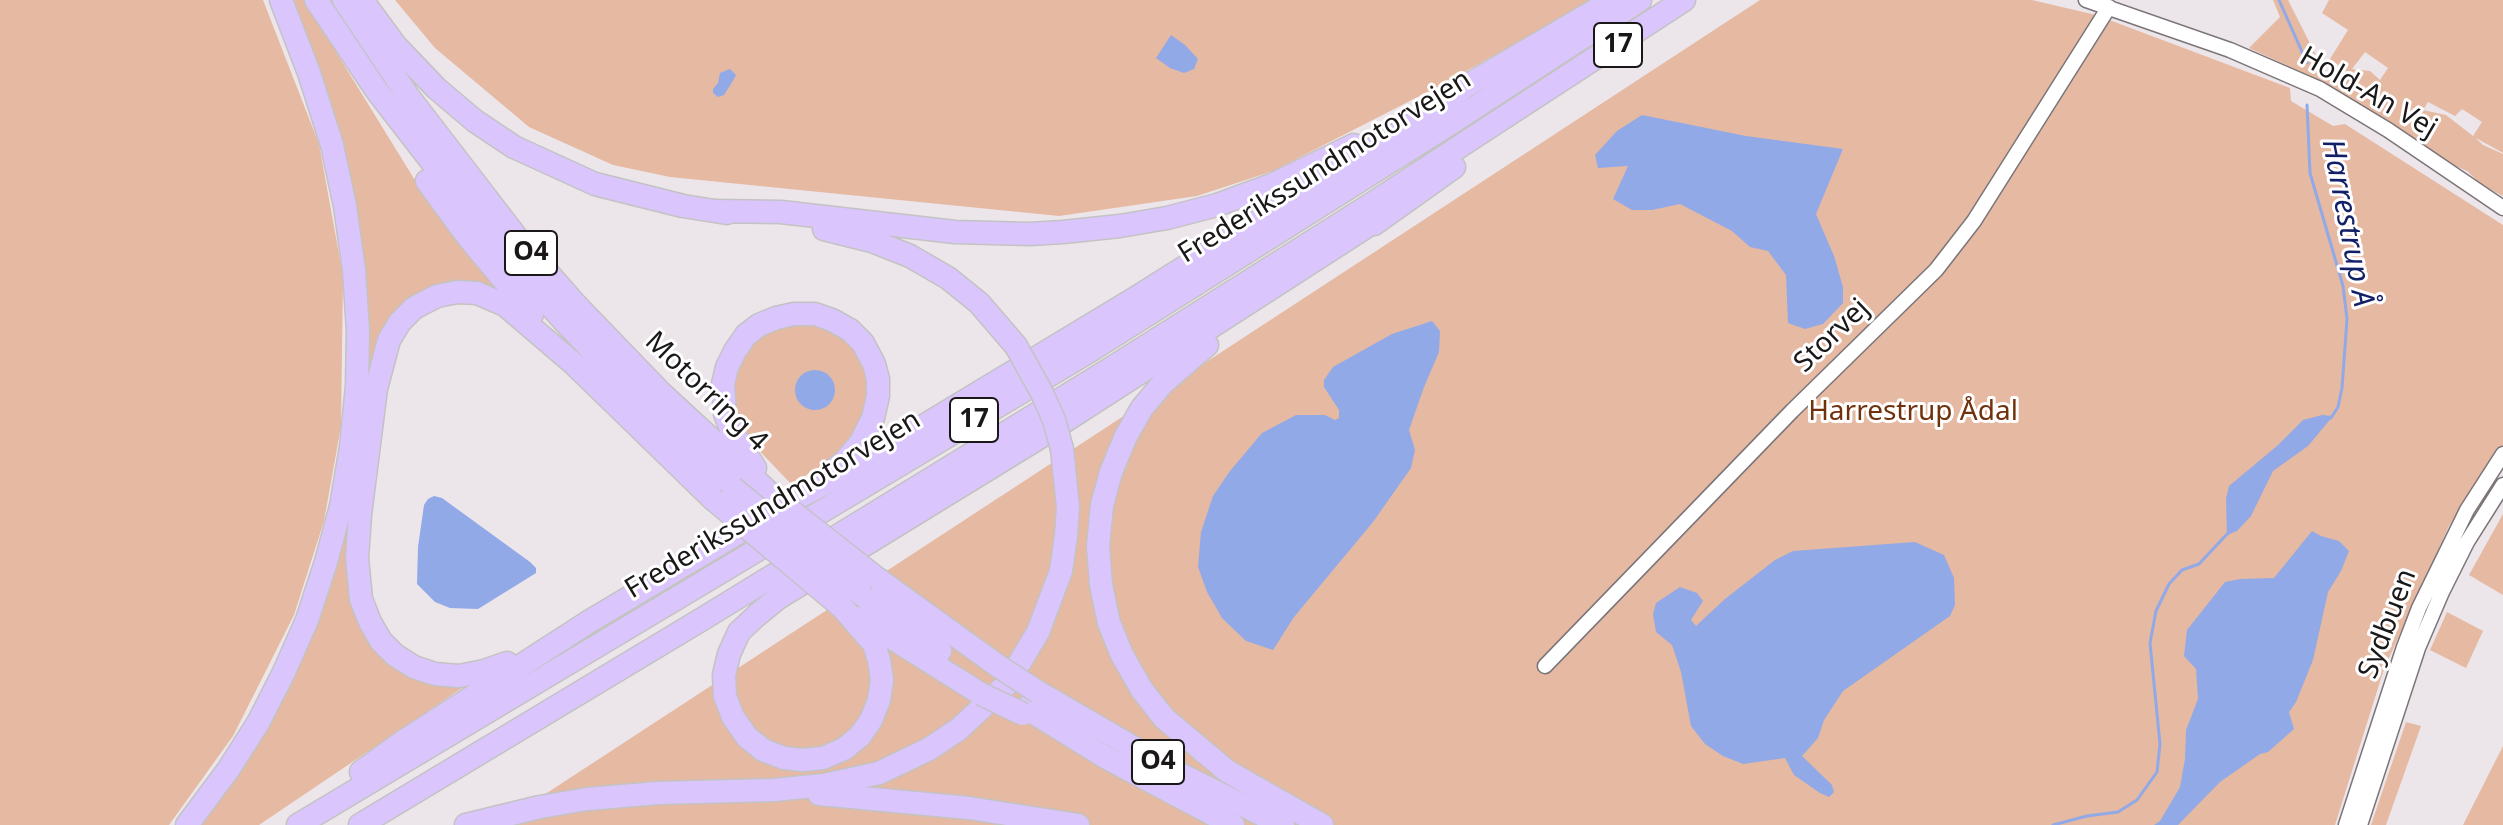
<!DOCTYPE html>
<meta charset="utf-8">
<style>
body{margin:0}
canvas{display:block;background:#ece5ea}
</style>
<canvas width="2503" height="825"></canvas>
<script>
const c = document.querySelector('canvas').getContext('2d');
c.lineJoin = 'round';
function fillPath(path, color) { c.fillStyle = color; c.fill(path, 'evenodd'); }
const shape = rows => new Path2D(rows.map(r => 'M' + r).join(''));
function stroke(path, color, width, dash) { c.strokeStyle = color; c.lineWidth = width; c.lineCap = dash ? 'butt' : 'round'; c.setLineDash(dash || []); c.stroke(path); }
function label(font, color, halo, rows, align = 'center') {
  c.font = font + ' "Noto Sans",sans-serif'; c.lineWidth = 6; c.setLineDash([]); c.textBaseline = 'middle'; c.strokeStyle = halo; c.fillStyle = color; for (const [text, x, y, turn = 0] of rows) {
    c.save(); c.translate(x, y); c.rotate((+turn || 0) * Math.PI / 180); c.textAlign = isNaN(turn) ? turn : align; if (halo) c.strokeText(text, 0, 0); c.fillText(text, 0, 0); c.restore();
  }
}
const green = shape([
 [0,0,263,0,319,144,343,276,341,426,324,521,294,615,233,736,169,825,0,825],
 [289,0,304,0,413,177,506,297,456,281,408,298,379,342,360,613,428,681,462,688,259,825,201,825,275,713,334,563,360,260],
 [395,0,1592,0,1445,83,1273,171,1197,196,1059,216,670,177,613,165,529,127,435,48],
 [1760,0,2032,0,2096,15,2290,88,2291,101,2333,126,2345,124,2503,225,2503,445,2485,468,2449,526,2384,669,2335,825,498,825],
 [2273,0,2288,0,2326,75,2345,70,2330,59,2348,30,2322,13,2329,0,2503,0,2503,153,2476,138,2483,145,2503,154,2503,196,2482,185,2467,171,2442,160,2408,135,2323,82,2249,48,2280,17],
 [2365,52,2388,68,2380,80,2370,71,2352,69],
 [2428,102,2455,116,2462,109,2482,122,2473,136,2446,115,2423,110],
 [793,325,821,325,841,334,863,358,867,379,868,408,850,443,830,461,791,484,752,443,732,401,733,384,750,345,770,328],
 [2503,514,2503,595,2469,575],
 [2447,612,2483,631,2466,668,2430,650],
 [2406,722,2421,726,2386,825,2371,825],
 [2503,746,2503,825,2463,825]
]);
const water = shape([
 [1171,35,1185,45,1198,59,1194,69,1184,73,1170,68,1156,58],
 [730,69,736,75,734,79,724,95,718,97,713,93,713,89,718,83,720,73],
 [1642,115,1746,136,1843,149,1816,214,1834,256,1843,287,1843,303,1823,324,1805,329,1788,323,1786,275,1768,251,1750,247,1732,231,1680,204,1652,210,1632,210,1613,199,1628,166,1598,168,1595,155,1617,131],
 [1432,321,1440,331,1439,352,1424,387,1409,430,1415,450,1411,468,1373,522,1294,617,1273,650,1246,641,1222,618,1207,592,1198,567,1201,532,1213,496,1230,471,1262,433,1296,415,1325,415,1335,420,1339,418,1339,410,1324,387,1324,380,1333,367,1392,334],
 '795 390a20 20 0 1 1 40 0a20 20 0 1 1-40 0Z',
 [2322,415,2333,416,2308,446,2273,471,2251,516,2237,531,2227,535,2226,499,2229,486,2277,446,2303,420],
 [434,496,442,498,530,562,536,568,536,573,478,609,450,608,435,602,417,584,418,547,424,505,428,499],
 [2312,531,2321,536,2339,541,2349,551,2341,571,2328,592,2313,660,2296,702,2289,712,2294,729,2268,752,2260,754,2220,782,2178,825,2154,825,2160,821,2180,787,2185,759,2186,730,2198,699,2196,669,2184,656,2187,630,2225,582,2240,579,2274,578],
 [1915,542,1944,555,1954,578,1955,605,1950,616,1843,691,1824,720,1818,738,1802,756,1832,785,1834,792,1829,797,1820,793,1794,775,1785,758,1743,764,1723,756,1705,744,1691,726,1681,672,1672,645,1656,632,1653,614,1656,603,1680,587,1697,593,1703,601,1691,620,1696,626,1725,599,1775,560,1793,551]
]);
const stream = shape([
 [2279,0,2307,63],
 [2307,105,2310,173,2343,286,2347,319,2342,388,2338,407,2331,418],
 [2053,825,2087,816,2118,812,2137,800,2157,772,2160,744,2150,643,2156,611,2169,584,2182,570,2199,564,2228,533]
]);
const minor = shape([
 [2086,0,2230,50,2320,89,2388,130,2503,208],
 [1545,666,1792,411,1936,270,1974,221,2109,7],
 [2346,825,2404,647,2419,608,2467,510,2503,454],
 [2360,825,2418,648,2442,592,2467,542,2503,485]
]);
const highway = shape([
 [316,0,377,91,500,250,563,320,646,407,733,488],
 [344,0,408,96,518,239,577,306,660,392,777,500],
 [362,0,395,45,436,88,475,121,514,147,595,184,683,206,727,213],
 [1449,96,1613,0],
 [427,181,468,237,532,314],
 [715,211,781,212,955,232,1029,234,1063,232,1120,226,1167,218,1217,205,1274,184,1354,145],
 [1374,224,1454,167],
 [824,229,872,241,910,256,948,278,979,303,1016,346],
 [1207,345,1163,383,1142,408,1126,436,1111,472,1102,505,1098,546,1101,585,1109,623,1122,655,1142,690,1164,718,1227,771,1322,825],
 [755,468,732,432,725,414,723,384,727,367,735,351,746,335,759,325,776,318,794,314,815,314,832,320,850,330,863,343,874,364,878,379,878,396,873,418,861,442,845,461,835,469],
 [879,580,998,666],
 [860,593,940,651],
 [842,607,874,644,879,660,882,680,879,700,871,720,860,736,844,749,823,758,803,760,784,758,763,750,747,737,733,717,725,696,724,675,729,654,739,632,756,616,778,598,1037,439,1383,216],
 [860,618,981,694],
 [507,663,484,671,459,676,435,674,414,667,395,655,381,641,370,622,361,599,357,558,360,515,376,389,389,340,400,322,414,308,437,296,457,292,477,293,505,305,574,364,713,499],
 [1038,692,1174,771,1283,825],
 [1026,708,1105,757,1233,825],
 [361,772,404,741,590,621,795,499,854,468,1134,299,1427,115,1461,90],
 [819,794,969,808,1078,825],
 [187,825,228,770,258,723,283,674,307,620,326,562,341,506,351,447,357,386,358,331,354,270,345,206,332,145,309,73,281,0],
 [298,825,1093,349,1448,125,1640,0],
 [360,825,704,618,1107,371,1373,203,1684,0],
 [466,825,540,807,587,799,658,793,774,790,824,785,879,773,929,749,959,729,1007,684,1038,632,1061,571,1066,536,1068,507,1062,449]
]);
const highwayBridge = shape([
 [1016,346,1042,393,1054,420,1062,449],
 [733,488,860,593],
 [713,499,842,607],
 [777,500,879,580],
 [998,666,1038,692],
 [981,694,1023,714]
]);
const shields = [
 [1618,45,48],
 [531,253,52],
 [974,420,48],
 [1158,762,52]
];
const shieldNames = [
 ["17",1618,45],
 ["O4",531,253],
 ["17",974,420],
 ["O4",1158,762]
];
const streetNames = [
 ["Hold-An Vej",2368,93,30],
 ["Frederikssundmotorvejen",1325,167,-32],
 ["Storvej",1832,336,-44],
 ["Motorring 4",706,392,44],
 ["Frederikssundmotorvejen",773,505,-31],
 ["Sydbuen",2388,624,-69]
];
const parkNames = [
 ["Harrestrup Ådal",1913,412]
];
const waterNames = [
 ["Harrestrup Å",2347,223,79]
];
fillPath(green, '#e6b9a3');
fillPath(water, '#91a9e7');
stroke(stream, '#91a9e7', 3);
stroke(minor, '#7b7579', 17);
stroke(highway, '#c3c3c3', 25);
stroke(minor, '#fff', 14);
stroke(highway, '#dbc5fd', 22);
stroke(highwayBridge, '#c3c3c3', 25, []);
stroke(highwayBridge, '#dbc5fd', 22);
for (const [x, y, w] of shields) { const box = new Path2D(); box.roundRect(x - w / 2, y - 22, w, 44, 6); c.fillStyle = '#fff'; c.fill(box); stroke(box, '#1a1719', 2); }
label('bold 26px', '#1a1719', null, shieldNames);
label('28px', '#1a1719', '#fff', streetNames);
label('28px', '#6f320d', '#fff', parkNames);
label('italic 30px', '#122067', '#fff', waterNames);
</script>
